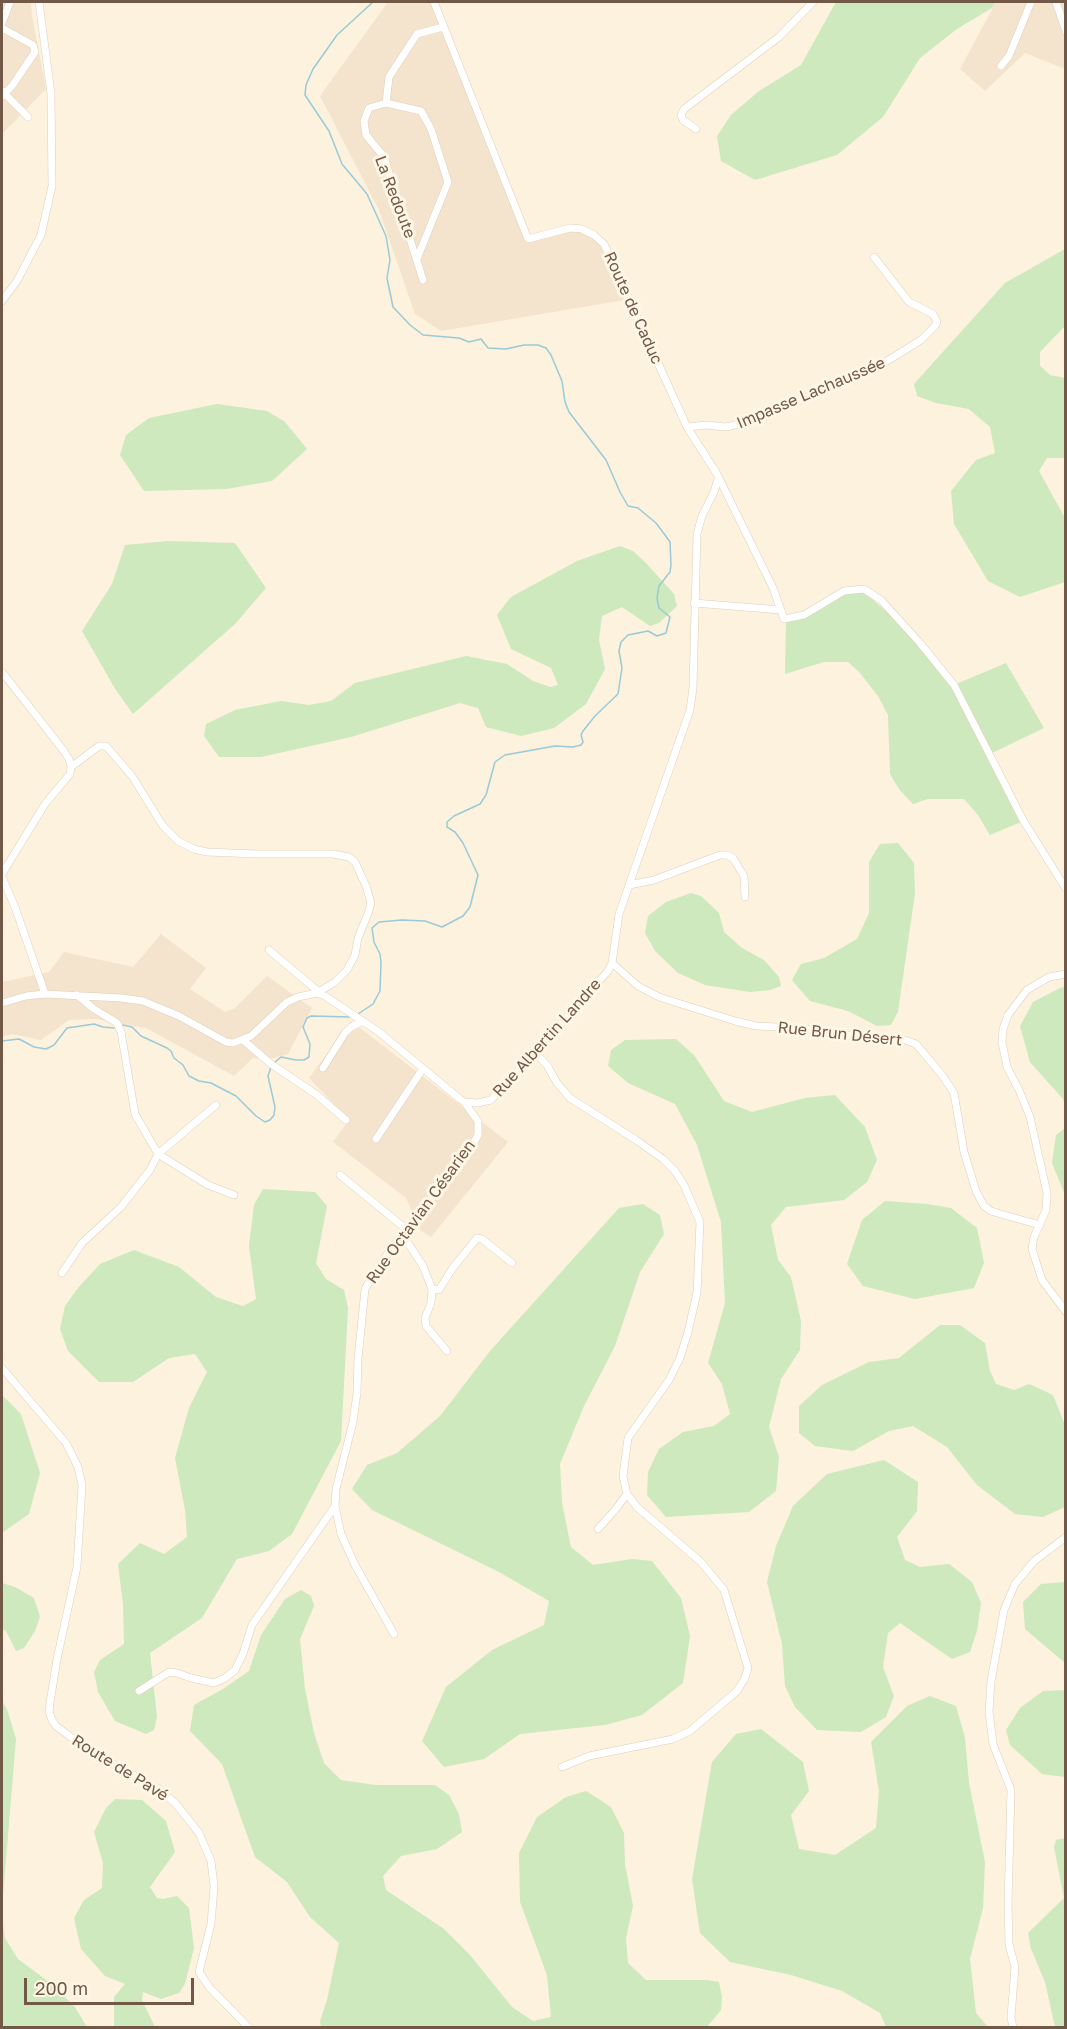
<!DOCTYPE html>
<meta charset="utf-8">
<style>
body{margin:0}
#map{position:relative;width:1067px;height:2029px;overflow:hidden;background:#fcf2de;font-family:"Golos Text",sans-serif}
canvas{display:block}
.frame{position:absolute;inset:0;border:3px solid #725847;pointer-events:none}
.scale{position:absolute;left:24px;top:1978px;width:170px;height:27px;box-sizing:border-box;border:3px solid #725847;border-top:0;padding-left:8px;font-size:18px;line-height:21px;white-space:nowrap;color:#725847;-webkit-text-stroke:4px #fff6e5;paint-order:stroke}
</style>
<div id="map">
<canvas width="1067" height="2029"></canvas>
<div class="frame"></div>
<div class="scale">200 m</div>
</div>
<script>
const c = document.querySelector('canvas').getContext('2d');
c.lineJoin = 'round';
function fillPath(path, color) { c.fillStyle = color; c.fill(path, 'evenodd'); }
const shape = rows => new Path2D(rows.map(r => 'M' + r).join(''));
function stroke(path, color, width, dash) { c.strokeStyle = color; c.lineWidth = width; c.lineCap = dash ? 'butt' : 'round'; c.setLineDash(dash || []); c.stroke(path); }
function label(font, color, halo, rows, align = 'center') {
  c.font = font + ' "Golos Text",sans-serif'; c.lineWidth = 6; c.setLineDash([]); c.textBaseline = 'middle'; c.strokeStyle = halo; c.fillStyle = color; for (const [text, x, y, turn = 0] of rows) {
    c.save(); c.translate(x, y); c.rotate((+turn || 0) * Math.PI / 180); c.textAlign = isNaN(turn) ? turn : align; if (halo) c.strokeText(text, 0, 0); c.fillText(text, 0, 0); c.restore();
  }
}
const residential = shape([
 [2,2,31,2,32,16,46,89,2,134],
 [388,2,431,2,527,241,570,230,582,231,593,236,602,247,625,300,441,331,415,314,379,210,320,96],
 [996,2,1065,2,1065,69,1025,53,985,91,960,69],
 [161,934,206,968,190,989,225,1012,235,1008,267,976,312,1008,288,1054,266,1060,253,1058,234,1076,146,1028,96,1019,69,1020,41,1040,11,1034,2,1037,2,982,49,972,64,952,133,967],
 [351,1021,508,1142,431,1237,420,1230,406,1198,333,1142,349,1120,309,1078]
]);
const green = shape([
 [836,2,996,2,992,8,957,29,920,58,883,117,837,155,755,180,721,161,717,136,731,115,759,91,801,65],
 [1065,249,1065,326,1040,352,1040,366,1050,375,1065,378,1065,458,1047,458,1039,471,1065,518,1065,582,1020,597,988,581,954,524,951,491,976,460,995,453,990,427,969,409,936,403,917,396,914,384,1005,283],
 [217,404,267,411,285,422,307,449,272,481,226,489,144,491,120,455,126,435,149,418],
 [169,541,235,543,266,588,235,624,133,714,114,687,82,631,112,584,125,545],
 [620,546,633,551,645,562,674,594,677,606,659,623,650,626,622,607,602,616,599,640,605,669,586,704,554,728,521,736,486,727,478,708,460,703,351,737,261,757,219,757,204,736,206,724,235,710,281,701,309,705,331,701,355,683,466,656,507,664,533,681,550,687,558,685,551,668,511,649,497,615,511,597,577,561],
 [863,591,897,621,929,657,952,687,1021,822,990,835,978,815,964,799,928,799,913,804,911,802,899,789,890,774,888,715,878,696,859,672,848,662,824,662,785,674,786,619,804,616,849,592],
 [1006,663,1044,728,992,753,956,684],
 [898,843,914,863,915,893,898,1012,891,1025,877,1026,848,1011,810,1001,792,980,801,964,824,958,857,939,869,913,869,862,880,844],
 [691,893,701,896,719,913,724,932,742,948,764,960,779,977,781,986,770,990,750,992,705,985,678,973,655,951,645,933,648,916,666,902],
 [1065,987,1066,987,1065,1106,1063,1099,1030,1062,1020,1026,1033,1002,1060,988],
 [676,1039,694,1055,724,1101,752,1112,805,1098,835,1095,865,1127,877,1160,867,1182,844,1200,786,1207,771,1225,778,1260,791,1277,801,1321,800,1350,781,1379,769,1427,779,1457,776,1491,749,1512,666,1517,647,1495,648,1472,659,1449,683,1432,714,1426,730,1414,722,1384,708,1363,725,1303,721,1222,697,1145,675,1104,628,1083,608,1066,611,1050,625,1040],
 [1065,1128,1065,1195,1052,1163,1056,1135],
 [263,1189,315,1192,327,1206,316,1263,326,1279,344,1290,348,1308,341,1441,292,1534,269,1551,237,1559,202,1618,150,1653,157,1717,154,1730,146,1734,115,1721,98,1692,94,1672,100,1660,124,1644,123,1604,118,1564,140,1543,164,1554,187,1537,185,1510,175,1458,189,1408,207,1372,195,1354,169,1358,133,1382,99,1382,68,1351,60,1329,65,1306,78,1288,100,1264,134,1250,179,1267,216,1297,243,1306,256,1299,249,1246,254,1205],
 [885,1201,927,1204,951,1208,977,1228,984,1263,974,1288,915,1299,863,1286,847,1264,862,1220],
 [643,1204,660,1215,664,1234,640,1272,615,1346,584,1406,560,1464,562,1503,571,1547,593,1565,632,1559,652,1561,681,1598,690,1636,683,1683,642,1715,605,1725,520,1734,484,1759,444,1767,422,1741,446,1687,492,1650,544,1625,549,1601,499,1572,372,1510,352,1489,367,1465,397,1453,440,1416,490,1351,619,1208],
 [940,1325,960,1325,985,1343,990,1371,996,1384,1014,1390,1029,1384,1053,1395,1065,1425,1065,1507,1043,1517,1015,1514,977,1485,947,1447,913,1426,889,1431,853,1451,815,1446,799,1433,799,1406,822,1385,869,1362,899,1358],
 [2,1395,21,1414,40,1473,29,1514,2,1533],
 [884,1460,918,1482,917,1511,897,1537,905,1560,920,1567,949,1564,972,1582,981,1603,977,1631,970,1652,952,1659,900,1623,888,1633,883,1667,894,1696,886,1717,861,1732,817,1730,795,1707,785,1686,782,1644,767,1582,776,1546,793,1506,827,1474],
 [1065,1582,1066,1582,1065,1663,1025,1629,1023,1602,1041,1584],
 [2,1583,15,1587,34,1598,40,1617,35,1631,24,1648,16,1651,6,1631,2,1629],
 [301,1590,311,1596,314,1606,300,1639,305,1689,314,1733,324,1763,341,1780,375,1785,435,1785,449,1795,459,1814,462,1832,437,1849,401,1856,383,1876,386,1890,444,1929,470,1955,512,2007,533,2021,551,2017,547,1975,520,1902,519,1853,537,1817,566,1797,586,1791,611,1807,624,1833,625,1864,633,1906,626,1938,628,1963,646,1980,707,1980,719,1982,722,1997,721,2010,707,2027,321,2027,320,2021,327,2000,339,1943,310,1917,287,1882,255,1857,222,1764,190,1731,194,1705,223,1689,249,1671,261,1635,285,1599],
 [1065,1690,1065,1777,1042,1774,1010,1745,1006,1730,1020,1708,1043,1691],
 [930,1696,956,1706,965,1738,969,1783,985,1862,983,1908,970,1959,976,2013,988,2027,886,2027,880,2013,842,1991,791,1975,730,1962,700,1933,692,1879,712,1762,736,1734,761,1729,803,1762,809,1791,791,1815,799,1849,835,1855,876,1828,879,1791,871,1742,907,1706],
 [2,1701,7,1709,16,1739,2,1908],
 [115,1799,142,1800,166,1821,175,1852,150,1887,157,1898,163,1899,177,1896,189,1908,194,1948,185,1984,179,1993,161,1999,143,1992,142,2000,155,2027,114,2027,114,1997,125,1984,105,1976,81,1949,74,1918,84,1900,102,1888,103,1863,94,1832,106,1808],
 [1065,1838,1065,2027,1055,2027,1045,1982,1031,1949,1028,1933,1064,1898,1054,1847,1056,1840],
 [2,1916,5,1938,18,1959,53,1985,75,2007,87,2027,2,2027]
]);
const stream = shape([
 [358,1014,373,1004,380,991,381,963,380,954,374,942,372,928,379,922,402,920,425,921,442,927,463,916,470,907,478,875,463,843,455,832,447,827,447,822,454,816,480,804,486,795,495,762,505,755,555,746,573,747,581,745,583,742,581,735,583,731,595,716,618,694,622,668,619,651,621,642,628,635,648,631,657,636,666,633,670,617,659,608,657,598,659,586,670,572,671,565,670,542,665,535,656,523,638,508,628,506,620,492,606,460,569,412,565,402,562,381,551,355,546,348,538,345,524,345,506,349,488,348,481,339,469,342,459,338,423,335,410,325,393,307,387,278,390,260,386,236,367,194,342,164,329,131,305,95,306,85,313,69,337,35,373,2],
 [123,1025,132,1027,141,1036,167,1048,171,1051,174,1058,183,1065,189,1076,199,1081,211,1083,236,1096,256,1116,265,1122,270,1120,274,1115,275,1107,268,1076,271,1067],
 [2,1041,19,1039,34,1047,46,1049,54,1045,67,1028,94,1024,103,1027,114,1028],
 [274,1063,281,1057,296,1060,304,1060,309,1057,310,1044,303,1027,307,1018,311,1016,351,1017]
]);
const minor = shape([
 [434,2,528,239,570,228,582,229,594,235,604,244,687,427,717,474,773,588,784,619,804,615,844,591,864,589,881,600,920,643,954,685,1023,820,1066,889],
 [1056,2,1066,31],
 [2,23,10,2],
 [2,28,33,45,35,52,12,86,2,96],
 [1001,66,1009,56,1031,2],
 [2,91,28,117],
 [386,103,389,77,417,34,443,27],
 [696,129,683,120,681,115,684,109,779,37,813,2],
 [417,259,448,182,431,129,421,111,386,103,369,108,364,121,366,135,384,157,423,280],
 [2,301,17,281,41,235,52,186,51,94,39,2],
 [687,427,706,425,726,427,744,423,874,369,921,340,935,326,937,322,933,314,909,302,874,257],
 [694,603,781,610],
 [2,672,64,751,69,759,71,767,70,774,45,804,2,874],
 [71,767,99,746,106,746,132,776,163,826,178,841,194,849,207,852,257,854,333,854,349,857,355,862,366,886,371,903,369,911,358,938,355,955,347,970,335,982,317,993],
 [2,877,15,907,45,994],
 [629,885,654,880,720,855,727,855,733,858,744,876,745,897],
 [269,950,319,992],
 [612,963,638,986,659,997,735,1021,756,1026,798,1028,854,1036,905,1040,916,1044,942,1075,954,1093,964,1152,976,1191,984,1206,991,1211,1004,1215,1040,1225],
 [1066,974,1049,977,1027,990,1008,1015,1003,1029,1002,1042,1007,1067,1019,1090,1030,1117,1047,1193,1046,1210,1034,1237,1032,1249,1042,1280,1066,1312],
 [77,995,94,1009,117,1023,121,1032,135,1114,158,1154,208,1185,234,1195],
 [2,1003,26,996,45,994,121,998,143,1001,179,1016,226,1042,233,1043,251,1036,287,1002,298,997,317,993,325,996,379,1032,460,1099,464,1102,478,1103,491,1100,535,1053,608,971,612,963,619,914,690,710,693,688,697,534,702,516,714,492,718,479],
 [243,1040,271,1064,317,1095,346,1120],
 [535,1053,547,1065,557,1083,570,1098,636,1140,663,1159,675,1171,684,1185,700,1222,697,1293,688,1332,680,1358,669,1380,628,1438,623,1476,627,1494,637,1507,701,1562,724,1590,748,1668,745,1678,737,1691,690,1731,673,1739,589,1756,562,1767],
 [323,1068,345,1033,351,1027,363,1021],
 [376,1139,422,1070],
 [340,1175,406,1229],
 [402,1234,423,1266,432,1289,431,1303,425,1318,426,1326,447,1351],
 [62,1273,82,1243,121,1207,150,1170,158,1154,216,1105],
 [432,1289,439,1290,452,1269,477,1238,482,1239,512,1263],
 [2,1368,66,1443,78,1467,82,1485,77,1567,57,1659,50,1703,49,1712,52,1720,56,1726,87,1749,160,1790,176,1804,199,1833,211,1861,214,1886,211,1924,199,1972,210,1988,249,2028],
 [598,1529,615,1510,627,1494],
 [394,1634,355,1565,341,1534,335,1506,336,1489,353,1422,357,1393,358,1359,365,1289,378,1267,402,1234,469,1152,478,1135,478,1121,464,1102],
 [139,1691,169,1672,177,1673,191,1678,214,1683,225,1678,235,1670,243,1654,252,1625,335,1506],
 [1013,2028,1011,2017,1015,1967,1009,1944,1008,1904,1011,1790,993,1744,989,1712,991,1681,1004,1610,1015,1584,1034,1561,1066,1537]
]);
const streetNames = [
 ["La Redoute",395,197,69],
 ["Route de Caduc",633,308,66],
 ["Impasse Lachaussée",811,393,-23],
 ["Rue Brun Désert",840,1034,6],
 ["Rue Albertin Landre",547,1038,-48],
 ["Rue Octavian Césarien",421,1212,-54],
 ["Route de Pavé",120,1768,32]
];
fillPath(residential, '#f4e4cd');
fillPath(green, '#cde9bd');
stroke(stream, '#9acad7', 1.5);
stroke(minor, '#e0cebb', 8);
stroke(minor, '#fff', 7);
label('16px', '#725847', '#fff6e5', streetNames);
</script>
